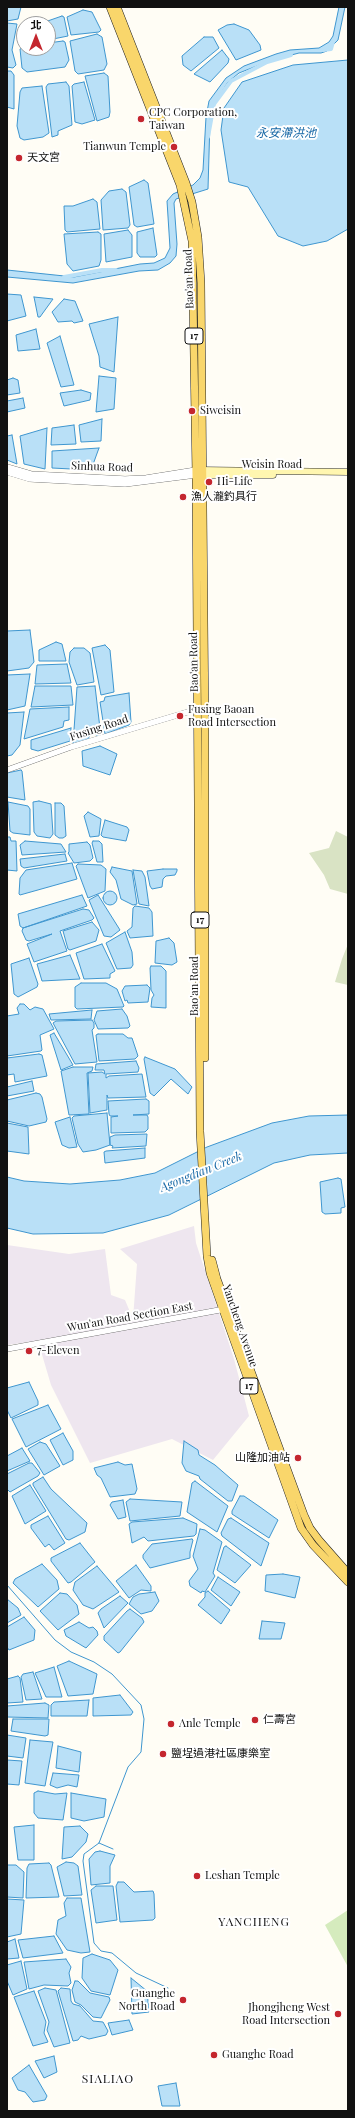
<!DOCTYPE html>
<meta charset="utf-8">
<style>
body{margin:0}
#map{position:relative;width:355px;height:2118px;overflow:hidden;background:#fffdf5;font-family:"Playfair Display","Noto Sans TC",serif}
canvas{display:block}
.frame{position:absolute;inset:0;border:8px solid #111;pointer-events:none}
.north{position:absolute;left:16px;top:16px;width:40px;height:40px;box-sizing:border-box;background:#fff;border:1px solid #a0a0a0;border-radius:50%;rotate:0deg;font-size:11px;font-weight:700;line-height:16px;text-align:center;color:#111}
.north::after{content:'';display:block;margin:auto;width:14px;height:18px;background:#c4262e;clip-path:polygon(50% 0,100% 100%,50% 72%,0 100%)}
</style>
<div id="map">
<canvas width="355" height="2118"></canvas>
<div class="frame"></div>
<div class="north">北</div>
</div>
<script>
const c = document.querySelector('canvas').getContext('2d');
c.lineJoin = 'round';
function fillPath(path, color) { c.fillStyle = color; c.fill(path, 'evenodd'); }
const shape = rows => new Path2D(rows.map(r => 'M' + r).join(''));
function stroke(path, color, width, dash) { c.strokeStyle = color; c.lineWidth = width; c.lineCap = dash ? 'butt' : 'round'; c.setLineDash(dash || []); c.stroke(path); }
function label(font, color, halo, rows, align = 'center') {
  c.font = font + ' "Playfair Display","Noto Sans TC",serif'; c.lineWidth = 4; c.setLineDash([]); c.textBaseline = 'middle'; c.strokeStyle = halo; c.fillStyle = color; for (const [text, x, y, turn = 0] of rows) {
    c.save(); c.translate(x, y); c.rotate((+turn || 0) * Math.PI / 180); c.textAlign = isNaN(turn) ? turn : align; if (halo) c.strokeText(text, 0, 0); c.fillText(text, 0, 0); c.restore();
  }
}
const industrial = shape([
 [194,1226,196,1243,234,1359,249,1416,213,1460,172,1439,90,1463,51,1385,38,1341,7,1345,7,1245,69,1254,105,1249,111,1295,125,1300,133,1319,137,1264,120,1249]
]);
const green = shape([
 [348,1910,348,1967,325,1925]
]);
const cemetery = shape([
 [336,831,348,837,348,894,330,889,324,875,309,853,329,848],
 [348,944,348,985,335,982,342,959]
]);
const water = shape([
 [7,7,21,7,18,19,7,21,7,7],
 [339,7,345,7,338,40,327,51,321,53,299,53,272,60,239,73,228,82,214,104,210,120,208,189,176,199,174,203,177,244,176,256,170,263,158,270,139,271,73,283,7,277,7,270,74,277,140,264,154,263,165,258,170,248,167,201,173,194,193,185,200,178,203,170,206,117,209,101,226,78,244,66,276,54,290,50,319,48,329,42,333,36,339,7],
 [83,10,92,12,101,30,99,32,71,35,67,17,83,10],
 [62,16,64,17,68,36,48,40,48,24,39,24,62,16],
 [7,23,17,24,12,50,16,65,13,68,7,67,7,23],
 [234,24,249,30,260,45,261,50,236,60,218,30,227,25,234,24],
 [97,34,102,37,107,64,104,70,78,74,75,71,70,41,97,34],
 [204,37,213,37,219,48,191,71,183,65,182,56,204,37],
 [63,41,65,42,69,60,65,67,27,72,22,68,20,49,24,47,48,48,48,43,63,41],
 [222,50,229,59,228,63,210,82,194,74,222,50],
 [348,60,348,229,327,241,303,246,278,236,248,187,229,182,221,130,224,108,242,82,293,65,348,60],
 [7,71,11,71,14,75,14,109,7,107,7,71],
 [104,73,108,76,110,112,109,117,97,121,85,76,104,73],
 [66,82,69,86,72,125,58,131,58,135,52,137,46,87,48,84,66,82],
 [84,82,95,120,82,124,75,122,72,86,74,84,84,82],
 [42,86,49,133,43,137,24,140,20,138,17,126,20,92,22,88,42,86],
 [144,180,148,183,154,224,137,227,134,225,129,187,144,180],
 [122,189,126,192,130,225,128,228,103,230,101,200,109,191,122,189],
 [93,199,97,202,100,229,67,232,65,230,64,206,73,206,93,199],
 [153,228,157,255,155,257,140,257,137,253,137,232,153,228],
 [128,230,132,235,132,257,106,262,104,234,128,230],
 [98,232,101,234,101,260,99,266,73,271,67,264,64,234,98,232],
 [7,294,21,295,26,316,7,321,7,294],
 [34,297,53,299,40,317,38,317,34,297],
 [64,299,75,301,83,321,74,323,72,321,58,322,52,312,64,299],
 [118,317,114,372,100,367,99,356,89,324,118,317],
 [36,329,40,349,18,351,16,335,36,329],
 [60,336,74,385,61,387,47,343,60,336],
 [99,376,116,378,114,409,96,412,99,376],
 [13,378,18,380,20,393,7,395,7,380,13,378],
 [81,390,91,393,90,400,64,406,60,393,81,390],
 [23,398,25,408,7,412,7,401,23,398],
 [102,419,101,441,81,442,79,425,102,419],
 [74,425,76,444,51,445,52,428,74,425],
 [47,428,45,469,24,464,20,436,47,428],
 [12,435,17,464,7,460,7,436,12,435],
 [99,448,91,470,52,468,52,451,99,448],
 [30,630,34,662,29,668,7,671,7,631,30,630],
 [56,642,62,644,66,661,39,661,39,650,56,642],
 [105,645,110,650,114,692,101,695,92,648,105,645],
 [74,648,84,648,90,653,94,682,77,685,69,662,70,652,74,648],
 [67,664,71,683,35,684,37,665,67,664],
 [30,674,25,706,7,710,7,675,30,674],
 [35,686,71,686,73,705,31,707,35,686],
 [95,686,101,737,92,733,87,740,73,744,77,687,95,686],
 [129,693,131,722,129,725,105,734,100,702,104,701,105,697,129,693],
 [69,707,69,720,64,721,63,727,24,739,30,709,69,707],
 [24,712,20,745,12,755,7,756,7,713,24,712],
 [71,728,70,741,38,751,31,749,31,740,71,728],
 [100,746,117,754,110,775,83,766,82,751,100,746],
 [21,770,22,771,25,800,7,797,7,773,21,770],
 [39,801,51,804,53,834,50,838,37,836,34,832,33,802,39,801],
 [8,802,28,806,30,809,30,835,13,833,10,831,8,802],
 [55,803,61,803,64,806,66,836,63,838,59,838,55,835,55,803],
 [88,812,101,819,99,836,90,837,84,816,88,812],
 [105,820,127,827,129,830,126,841,103,837,101,835,105,820],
 [7,837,10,837,11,841,16,841,17,871,7,870,7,837],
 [25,841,61,844,66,852,22,855,20,845,25,841],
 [93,841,99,841,102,844,103,862,97,862,92,843,93,841],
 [87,842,90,845,93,858,90,861,74,863,68,853,69,852,69,844,87,842],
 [65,854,67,861,24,868,21,866,20,859,65,854],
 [72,863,77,879,20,895,19,894,20,878,26,870,72,863],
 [78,864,101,865,106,869,105,891,88,898,76,866,78,864],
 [112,867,132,871,137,904,133,905,121,899,116,880,110,872,112,867],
 [163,869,177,869,177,871,175,875,166,876,163,879,162,887,152,889,150,886,147,871,163,869],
 [133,870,142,871,145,877,149,906,139,904,133,870],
 '103 898a7 7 0 1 1 14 0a7 7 0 1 1-14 0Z',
 [82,895,87,906,23,928,20,926,18,914,82,895],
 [98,895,120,930,111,937,104,936,89,900,98,895],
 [135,906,149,908,152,912,153,936,130,938,127,931,132,927,133,908,135,906],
 [83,909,89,910,94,918,92,920,60,931,67,951,34,962,27,944,52,934,29,941,26,940,22,931,23,928,83,909],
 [92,922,99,930,96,941,70,950,68,949,63,931,92,922],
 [125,932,132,952,133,965,131,968,117,969,106,943,125,932],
 [169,938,174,943,177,962,172,965,155,963,156,941,169,938],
 [102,944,115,971,110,974,110,978,84,979,76,953,102,944],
 [70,955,80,979,42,981,37,964,70,955],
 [29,958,38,984,37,987,18,997,14,994,11,964,29,958],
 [151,966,161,966,166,971,166,1008,151,1007,152,998,154,995,151,990,150,968,151,966],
 [81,983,106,983,117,989,124,1006,123,1007,77,1009,75,1007,75,987,81,983],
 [147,985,150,988,148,1002,128,1003,127,1000,125,1001,122,991,125,986,147,985],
 [20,1004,24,1004,30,1010,35,1007,43,1009,54,1029,40,1035,42,1050,41,1051,7,1056,7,1016,19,1014,17,1008,20,1004],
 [122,1009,127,1016,130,1026,128,1028,98,1029,94,1020,97,1011,122,1009],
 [92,1010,91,1019,51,1020,49,1014,92,1010],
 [92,1020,94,1023,94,1028,92,1030,97,1062,75,1064,53,1023,56,1021,92,1020],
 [54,1033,73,1065,61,1070,50,1035,54,1033],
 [98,1034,123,1034,128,1038,132,1038,138,1056,135,1059,99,1061,96,1035,98,1034],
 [39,1054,42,1055,47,1076,15,1082,14,1074,7,1075,7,1058,39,1054],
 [145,1057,175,1069,192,1087,188,1094,171,1079,154,1096,150,1093,144,1059,145,1057],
 [136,1061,139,1068,138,1072,106,1074,106,1078,109,1076,142,1074,146,1097,108,1098,107,1095,107,1110,90,1113,88,1073,102,1072,105,1074,104,1070,95,1070,96,1064,136,1061],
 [73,1067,93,1067,92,1071,87,1073,89,1114,69,1115,61,1071,73,1067],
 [32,1081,34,1091,7,1096,7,1087,32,1081],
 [36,1093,40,1094,42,1097,47,1119,46,1122,29,1126,7,1121,7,1100,36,1093],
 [146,1099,149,1101,149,1114,133,1115,147,1115,148,1117,148,1129,145,1132,111,1133,111,1117,118,1116,110,1116,109,1114,108,1101,146,1099],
 [107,1113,110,1145,110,1137,115,1135,147,1134,146,1146,112,1148,113,1146,110,1145,96,1150,83,1152,78,1144,72,1118,74,1116,107,1113],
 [348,1115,348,1153,310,1155,274,1163,169,1215,103,1233,33,1234,7,1228,7,1177,24,1181,70,1184,120,1180,155,1173,207,1147,272,1123,309,1116,348,1115],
 [70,1117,77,1147,69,1148,62,1145,55,1122,70,1117],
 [7,1123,28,1127,29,1154,7,1151,7,1123],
 [145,1148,145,1158,105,1163,104,1152,106,1151,145,1148],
 [338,1178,341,1179,345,1207,341,1208,341,1213,325,1214,322,1212,320,1182,338,1178],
 [29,1382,38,1401,38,1405,11,1418,7,1410,7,1388,29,1382],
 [48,1405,61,1429,26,1447,12,1419,48,1405],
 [63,1433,73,1451,73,1460,63,1465,50,1440,63,1433],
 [184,1441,198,1450,199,1455,215,1465,238,1485,232,1501,228,1501,200,1479,199,1476,186,1471,182,1463,184,1441],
 [40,1442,46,1444,60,1466,44,1475,28,1449,40,1442],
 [22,1448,30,1461,7,1471,7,1456,22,1448],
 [118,1462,125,1465,132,1464,137,1489,135,1494,110,1497,101,1478,97,1475,94,1468,118,1462],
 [29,1463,32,1463,40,1473,38,1476,10,1492,7,1489,7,1474,29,1463],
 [43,1477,51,1489,87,1523,85,1532,69,1540,66,1539,33,1485,33,1483,43,1477],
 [195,1481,228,1506,217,1532,187,1512,192,1483,195,1481],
 [30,1485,46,1511,25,1524,12,1496,30,1485],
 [240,1496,244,1496,260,1507,278,1520,269,1538,232,1514,232,1511,240,1496],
 [130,1499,182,1502,180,1516,130,1521,126,1502,130,1499],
 [123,1500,126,1517,118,1519,110,1505,112,1502,123,1500],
 [48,1516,65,1543,54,1550,49,1544,45,1547,31,1528,31,1525,48,1516],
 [183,1518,197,1524,196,1534,194,1536,148,1541,144,1537,132,1543,129,1524,132,1522,183,1518],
 [231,1518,269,1543,261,1566,222,1536,221,1533,228,1519,231,1518],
 [200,1529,205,1530,222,1542,213,1573,215,1576,205,1592,202,1591,201,1593,190,1586,189,1581,198,1569,193,1556,200,1529],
 [192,1539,193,1540,190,1552,190,1558,150,1568,143,1558,143,1555,152,1544,192,1539],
 [80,1543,95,1562,71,1582,68,1583,51,1561,51,1558,80,1543],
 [226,1546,251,1565,235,1583,217,1570,224,1547,226,1546],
 [42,1564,57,1580,59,1589,38,1607,13,1583,15,1579,42,1564],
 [136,1565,151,1586,151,1591,141,1590,129,1598,116,1581,136,1565],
 [97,1566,119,1592,93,1609,83,1605,73,1590,75,1582,97,1566],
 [283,1574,300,1577,295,1598,265,1591,266,1575,283,1574],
 [218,1577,240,1592,231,1606,211,1590,218,1577],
 [208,1591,230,1610,221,1624,198,1605,205,1597,205,1593,208,1591],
 [155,1592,159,1601,152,1611,141,1614,129,1604,133,1597,139,1594,155,1592],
 [60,1593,67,1594,77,1605,79,1614,58,1630,40,1611,60,1593],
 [120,1596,128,1603,104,1628,98,1613,101,1609,120,1596],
 [7,1599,18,1608,21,1615,7,1623,7,1599],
 [130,1609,142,1618,144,1622,120,1652,118,1653,104,1640,104,1636,127,1611,130,1609],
 [24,1617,35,1630,34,1640,9,1650,7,1647,7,1627,24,1617],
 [262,1621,285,1623,281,1639,259,1639,262,1621],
 [79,1622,89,1628,93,1627,97,1631,98,1635,86,1648,66,1636,64,1630,79,1622],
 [69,1661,97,1674,93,1694,68,1696,57,1666,69,1661],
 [54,1667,62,1697,46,1697,35,1673,54,1667],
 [33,1672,42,1699,26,1700,21,1677,23,1674,33,1672],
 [18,1676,20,1678,23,1702,7,1703,7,1679,18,1676],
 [120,1695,133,1712,131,1715,93,1716,93,1698,120,1695],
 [89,1700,87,1716,51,1716,51,1705,54,1702,89,1700],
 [45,1703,49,1705,48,1718,7,1717,7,1706,45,1703],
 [13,1719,49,1719,48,1735,45,1736,11,1731,13,1719],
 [7,1735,26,1738,23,1758,7,1756,7,1735],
 [30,1740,53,1742,45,1786,25,1783,30,1740],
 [58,1746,81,1752,79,1772,56,1768,58,1746],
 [7,1760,22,1761,19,1785,7,1784,7,1760],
 [53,1773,79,1775,77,1787,68,1785,57,1788,50,1785,53,1773],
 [38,1791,55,1794,67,1793,63,1820,38,1818,34,1813,34,1793,38,1791],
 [71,1793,106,1799,104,1817,84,1821,71,1818,71,1793],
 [34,1825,34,1860,18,1860,14,1827,34,1825],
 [80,1826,88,1834,86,1842,72,1857,62,1859,64,1827,80,1826],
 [100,1851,115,1855,110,1866,110,1883,91,1885,89,1859,95,1852,100,1851],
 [66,1862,74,1863,78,1866,82,1895,64,1896,57,1867,66,1862],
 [49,1863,51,1865,59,1897,26,1898,27,1868,29,1864,49,1863],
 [7,1865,16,1865,24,1872,23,1898,7,1897,7,1865],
 [118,1882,124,1882,134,1892,153,1891,154,1894,155,1918,153,1920,120,1922,116,1886,118,1882],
 [96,1886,113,1886,117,1920,96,1923,91,1890,96,1886],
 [67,1898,81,1898,90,1952,81,1953,67,1950,56,1934,58,1920,66,1916,64,1903,67,1898],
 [7,1899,24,1900,21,1934,7,1937,7,1899],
 [54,1936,63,1953,23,1958,18,1940,54,1936],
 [15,1939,19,1958,7,1959,7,1942,15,1939],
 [92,1954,110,1960,118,1970,110,1995,91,1991,82,1978,83,1958,92,1954],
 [66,1959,71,1967,69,1973,71,1983,68,1986,44,1985,29,1989,24,1962,66,1959],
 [21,1961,27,1989,13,1995,7,1981,7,1965,21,1961],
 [131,1978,147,1991,149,2012,132,2014,131,1978],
 [75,1981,78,1981,90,1993,109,1997,110,2000,101,2018,93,2017,81,2005,75,2002,72,1990,75,1981],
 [45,1988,56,1990,70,2043,54,2047,47,2030,49,2022,38,1991,45,1988],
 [61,1988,70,1989,71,2001,73,2004,80,2006,93,2021,103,2022,108,2031,106,2035,89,2039,81,2036,78,2040,73,2041,58,1991,61,1988],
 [34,1991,46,2022,44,2033,48,2042,33,2046,14,1997,34,1991],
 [129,2020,133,2030,112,2035,108,2023,129,2020],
 [54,2056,57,2072,44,2078,35,2061,54,2056],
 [29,2065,47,2096,45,2100,33,2102,25,2092,18,2090,12,2078,29,2065],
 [176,2083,180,2106,162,2106,158,2086,176,2083]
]);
const stream = shape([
 [7,1585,55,1640,71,1652,94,1662,112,1674,141,1705,144,1719,141,1752,128,1767,99,1843,84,1854,83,1861,94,1943,101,1951,112,1953,136,1973,168,1988],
 [99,1843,113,1849]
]);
const canal = shape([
 [323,50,331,49,333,42],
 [208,137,214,104,231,81,267,62,291,55],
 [64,277,102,270,116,270]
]);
const tertiary = shape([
 [7,467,31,474,125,479,146,478,196,470],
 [7,472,30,479,125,484,196,475],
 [7,770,71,747,201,708],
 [7,1349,225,1309]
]);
const secondary = shape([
 [200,470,348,472],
 [198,475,273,475]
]);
const primary = shape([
 [110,7,180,185,192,241,196,475,200,1131,207,1256,210,1273,223,1310,301,1528,313,1545,348,1582],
 [117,7,186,183,192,202,198,237,201,283,205,731,205,1058],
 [212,1260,217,1279,304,1515,310,1528,319,1540,348,1573]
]);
const markers = [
 [141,119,4,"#c4262e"],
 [174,147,4,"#c4262e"],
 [19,158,4,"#c4262e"],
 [192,411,4,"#c4262e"],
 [209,482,4,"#c4262e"],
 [183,497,4,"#c4262e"],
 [180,716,4,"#c4262e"],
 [29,1351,4,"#c4262e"],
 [298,1458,4,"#c4262e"],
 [255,1720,4,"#c4262e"],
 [171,1724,4,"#c4262e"],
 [163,1754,4,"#c4262e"],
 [197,1876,4,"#c4262e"],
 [183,2000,4,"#c4262e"],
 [338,2014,4,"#c4262e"],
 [214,2055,4,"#c4262e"]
];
const shields = [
 [194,336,18],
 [200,920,18],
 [249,1386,18]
];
const shieldNames = [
 ["17",194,336],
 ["17",200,920],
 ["17",249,1386]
];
const poiNames = [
 ["CPC Corporation,",149,113],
 ["Taiwan",149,126],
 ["Tianwun Temple",166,147,"right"],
 ["天文宮",27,158],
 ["Siweisin",200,411],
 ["Hi-Life",217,482],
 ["漁人瀧釣具行",191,497],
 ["Fusing Baoan",188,710],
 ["Road Intersection",188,723],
 ["7-Eleven",37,1351],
 ["山隆加油站",290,1458,"right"],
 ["仁壽宮",263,1720],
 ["Anle Temple",179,1724],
 ["鹽埕過港社區康樂室",171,1754],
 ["Leshan Temple",205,1876],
 ["Guanghe",175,1994,"right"],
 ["North Road",175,2007,"right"],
 ["Jhongjheng West",330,2008,"right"],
 ["Road Intersection",330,2021,"right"],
 ["Guanghe Road",222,2055]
];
const streetNames = [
 ["Bao'an Road",189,279,-92],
 ["Weisin Road",272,465],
 ["Sinhua Road",102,467,2],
 ["Bao'an Road",194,662,-91],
 ["Fusing Road",99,728,-18],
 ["Bao'an Road",195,986,-90],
 ["Wun'an Road Section East",130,1317,-10],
 ["Yancheng Avenue",240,1326,71]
];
const waterNames = [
 ["永安滯洪池",286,133],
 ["Agongdian Creek",201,1172,-22]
];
const neighbourhoodNames = [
 ["YANCHENG",254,1922],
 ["SIALIAO",108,2079]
];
fillPath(industrial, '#eee6ef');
fillPath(green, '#d5ebbd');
fillPath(cemetery, '#d9e3c4');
fillPath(water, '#b9e0f7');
stroke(water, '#3f96cf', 1);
stroke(stream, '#3f96cf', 1);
stroke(canal, '#b9e0f7', 4);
stroke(tertiary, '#444', 6);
stroke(secondary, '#333', 7);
stroke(primary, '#222', 8);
stroke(tertiary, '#fff', 5.5);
stroke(secondary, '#fff6b0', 6);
stroke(primary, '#f9d66b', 7);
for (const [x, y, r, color] of markers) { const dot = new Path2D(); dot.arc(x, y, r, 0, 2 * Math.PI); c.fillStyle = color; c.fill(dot); stroke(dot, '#fff', 1.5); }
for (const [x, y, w] of shields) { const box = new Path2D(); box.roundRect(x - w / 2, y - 8, w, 16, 3); c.fillStyle = '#fff'; c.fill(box); stroke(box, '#111', 1); }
label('bold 10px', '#111', null, shieldNames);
label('11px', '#111', '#fff', poiNames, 'left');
label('11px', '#111', '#fff', streetNames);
label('italic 12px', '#1768a6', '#fff', waterNames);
c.letterSpacing = '1px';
label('12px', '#111', '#fff', neighbourhoodNames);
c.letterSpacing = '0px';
</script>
